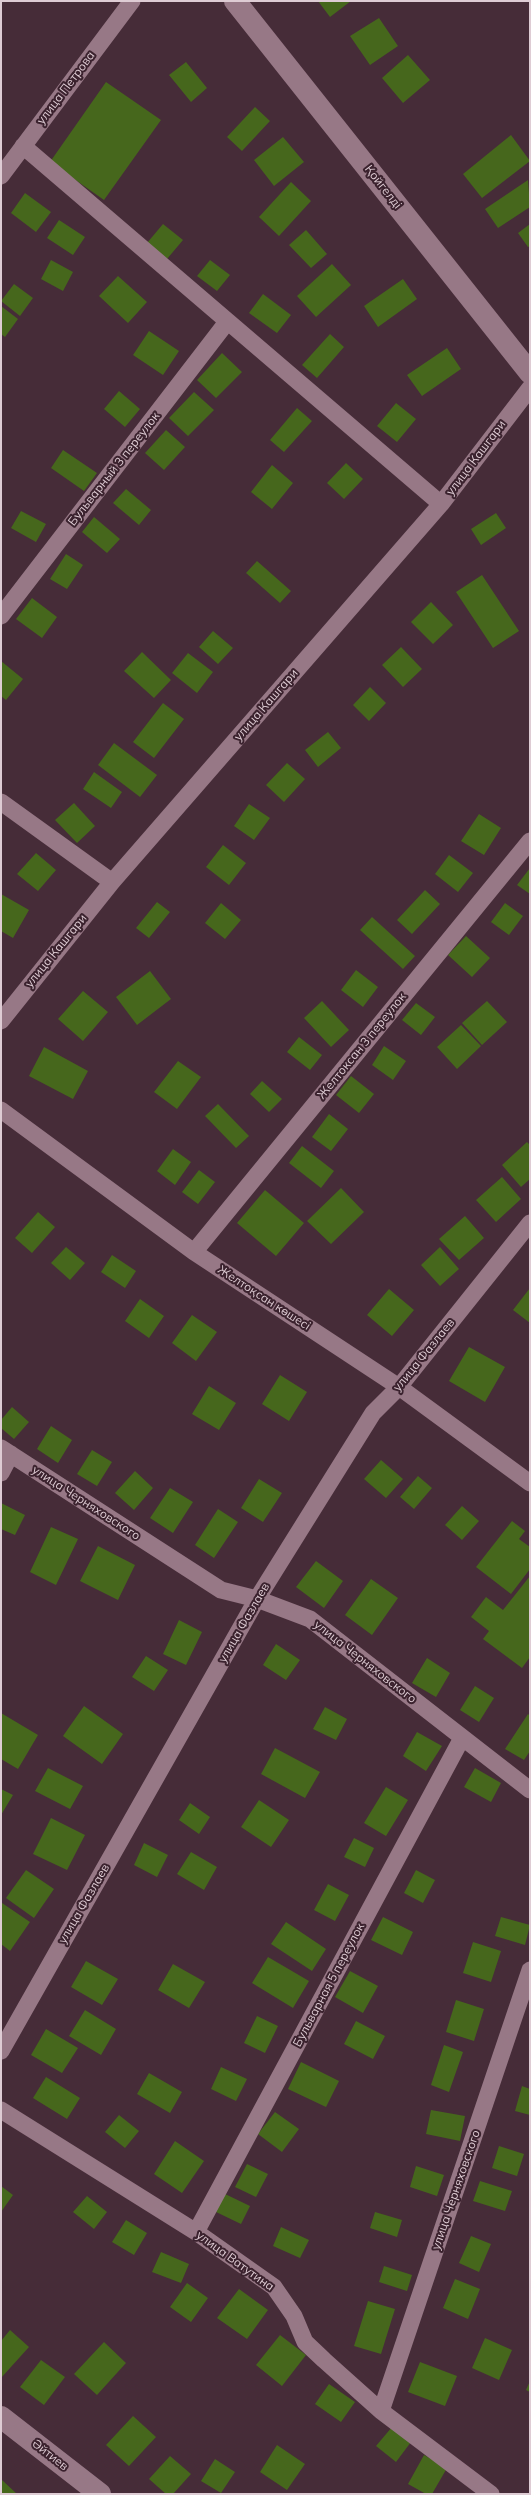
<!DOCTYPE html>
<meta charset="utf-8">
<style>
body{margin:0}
#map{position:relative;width:531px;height:2495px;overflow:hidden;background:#462c38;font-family:Mulish,sans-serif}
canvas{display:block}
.frame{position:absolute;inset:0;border:2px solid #deccd4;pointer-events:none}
</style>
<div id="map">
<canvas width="531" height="2495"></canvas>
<div class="frame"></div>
</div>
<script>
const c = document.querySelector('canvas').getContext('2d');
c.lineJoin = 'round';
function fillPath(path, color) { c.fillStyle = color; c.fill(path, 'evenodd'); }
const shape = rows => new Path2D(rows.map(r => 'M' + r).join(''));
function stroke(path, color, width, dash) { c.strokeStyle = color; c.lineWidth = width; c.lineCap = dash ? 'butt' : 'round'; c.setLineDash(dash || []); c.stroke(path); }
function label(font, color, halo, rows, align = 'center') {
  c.font = font + ' Mulish,sans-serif'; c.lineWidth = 4; c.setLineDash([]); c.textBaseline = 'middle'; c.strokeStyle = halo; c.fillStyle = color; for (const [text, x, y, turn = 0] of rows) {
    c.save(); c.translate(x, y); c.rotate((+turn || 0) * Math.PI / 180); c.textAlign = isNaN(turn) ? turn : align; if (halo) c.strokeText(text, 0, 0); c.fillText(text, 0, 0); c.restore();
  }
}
const building = shape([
 [318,1,351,1,330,17],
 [379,18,398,46,370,65,350,36],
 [408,55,430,80,403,103,382,78],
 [186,62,207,88,191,102,169,75],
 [106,82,161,120,104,200,50,162],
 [255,107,270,121,242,151,227,137],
 [511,135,530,161,482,198,463,174],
 [283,137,304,162,274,186,254,160],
 [528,180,530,207,498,228,485,209],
 [291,182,311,201,279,236,259,217],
 [25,193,51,212,36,232,11,213],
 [59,220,85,237,73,255,47,238],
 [163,224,183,240,167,259,147,243],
 [530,224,530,246,528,247,518,233],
 [306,230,327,254,311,268,289,245],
 [51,260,73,272,63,291,41,279],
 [210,260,230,275,217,291,197,276],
 [332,264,351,285,316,317,297,296],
 [118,276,147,302,128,323,99,296],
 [403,279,417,299,378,327,364,306],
 [14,284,33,298,20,316,1,301],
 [263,294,291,315,277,333,249,313],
 [1,306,18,319,5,337,1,334],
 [149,331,179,351,163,375,133,355],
 [330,334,344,347,317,378,302,365],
 [447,348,461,369,422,396,407,375],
 [222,353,242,372,216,398,197,380],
 [119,391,140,409,125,427,104,409],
 [194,392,214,410,188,436,169,418],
 [396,403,416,419,397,442,377,426],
 [297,408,312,421,284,452,270,440],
 [166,430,185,447,164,470,145,453],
 [63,450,97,473,84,491,51,468],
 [346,463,363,479,344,499,327,483],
 [272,465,293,483,272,509,251,492],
 [126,489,151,510,139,525,113,503],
 [21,511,46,524,36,542,11,528],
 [496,513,506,528,481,545,471,529],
 [94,517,120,539,107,553,82,532],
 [66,554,83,565,67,589,50,579],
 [257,561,291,591,280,603,246,573],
 [482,575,519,631,493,648,456,592],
 [32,598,57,617,42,638,16,619],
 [431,602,453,625,433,644,411,622],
 [213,631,233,648,218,664,199,647],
 [401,647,422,669,403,687,382,665],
 [142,652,171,680,154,698,124,671],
 [188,653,213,672,197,693,172,673],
 [1,661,23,679,6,700,1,696],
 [370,687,386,703,369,721,353,705],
 [163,703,184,719,154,758,133,742],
 [328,732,341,748,318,767,305,750],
 [114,743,157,775,140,797,98,765],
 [287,763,305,779,284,802,266,785],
 [94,772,122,792,111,808,83,789],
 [74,803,95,826,77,843,55,820],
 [249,804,270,818,254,840,234,826],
 [479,814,501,828,484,855,461,841],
 [223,845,246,863,229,885,206,867],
 [36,853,56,870,38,891,17,874],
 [449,855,473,873,458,892,435,874],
 [530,868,530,894,517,885],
 [425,890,440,904,412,934,397,920],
 [1,894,29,910,13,938,1,931],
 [157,902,170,912,149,938,136,928],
 [221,903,241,920,225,939,205,923],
 [505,903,523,916,509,935,491,922],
 [372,917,415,956,403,969,360,930],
 [466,936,490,958,472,977,448,955],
 [356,970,378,987,363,1007,341,990],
 [150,971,171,999,137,1025,116,997],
 [83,991,108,1012,83,1041,58,1019],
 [322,1001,349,1030,331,1047,304,1018],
 [487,1001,507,1022,482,1045,462,1023],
 [416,1003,435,1017,421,1035,402,1020],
 [461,1025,481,1046,457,1069,437,1047],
 [299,1037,322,1055,310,1070,287,1052],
 [384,1046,406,1061,393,1080,372,1065],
 [44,1047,88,1071,73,1099,29,1076],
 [178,1061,201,1077,177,1109,154,1092],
 [351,1076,374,1094,359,1113,336,1095],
 [262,1081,282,1099,269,1112,250,1094],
 [218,1104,249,1136,236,1148,205,1116],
 [329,1114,348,1129,331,1151,312,1137],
 [527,1142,530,1145,530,1179,521,1187,502,1165],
 [302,1146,334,1171,321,1188,289,1163],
 [173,1149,191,1162,175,1185,157,1171],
 [199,1170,215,1182,198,1204,182,1192],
 [502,1177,521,1199,496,1222,476,1200],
 [341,1188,364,1212,331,1244,307,1221],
 [265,1190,304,1223,276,1256,237,1223],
 [38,1212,55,1227,32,1253,15,1238],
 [465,1216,484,1238,459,1260,439,1239],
 [66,1247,85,1263,70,1280,51,1263],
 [440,1247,459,1269,440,1286,421,1265],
 [112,1255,136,1271,125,1288,101,1272],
 [530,1288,530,1323,513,1310],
 [389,1289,414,1310,392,1336,367,1315],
 [140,1299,164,1316,149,1338,125,1321],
 [192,1315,217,1332,196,1361,172,1343],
 [469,1347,505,1367,485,1402,449,1381],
 [280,1375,307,1392,289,1421,262,1404],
 [209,1386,236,1403,219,1430,192,1414],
 [12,1407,29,1422,14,1439,1,1428,1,1420],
 [51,1426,72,1440,58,1463,37,1449],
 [92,1450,112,1462,97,1486,77,1474],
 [381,1460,403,1479,386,1498,364,1479],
 [135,1471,153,1488,134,1510,115,1493],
 [418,1476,432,1488,414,1509,400,1497],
 [259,1479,282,1493,263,1522,241,1508],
 [170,1488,193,1502,173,1533,150,1518],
 [1,1503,25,1515,15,1535,1,1529],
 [462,1506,479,1521,462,1540,445,1525],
 [218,1509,238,1522,214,1558,195,1545],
 [512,1521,525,1531,519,1539,530,1547,530,1569,511,1594,476,1567],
 [51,1527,78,1539,56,1585,30,1572],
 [98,1546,135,1565,118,1600,80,1581],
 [316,1561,343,1581,324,1608,296,1587],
 [530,1576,530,1657,522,1668,483,1639,489,1631,471,1617,486,1597,503,1610],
 [371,1579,398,1598,372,1635,345,1615],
 [179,1620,202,1632,186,1665,163,1654],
 [276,1644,300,1660,286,1680,263,1665],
 [146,1656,168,1670,154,1691,132,1677],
 [427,1658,450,1673,436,1697,412,1683],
 [475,1686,494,1698,479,1722,460,1710],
 [84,1706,123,1734,102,1764,63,1736],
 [325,1707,347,1719,336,1740,313,1729],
 [1,1713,38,1735,18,1769,1,1759],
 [528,1714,530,1716,530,1751,524,1760,505,1749],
 [417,1732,442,1746,426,1771,403,1756],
 [275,1748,320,1772,305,1798,261,1774],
 [48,1768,83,1786,70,1809,35,1791],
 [475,1768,501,1783,491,1802,464,1787],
 [386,1787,408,1800,386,1836,364,1823],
 [1,1789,13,1795,1,1815],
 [259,1800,289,1820,271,1847,241,1827],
 [190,1803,210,1817,199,1834,179,1820],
 [51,1818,85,1835,67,1870,33,1854],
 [354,1838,374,1848,365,1867,344,1857],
 [144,1843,168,1855,157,1877,134,1865],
 [191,1852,217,1867,204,1890,177,1874],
 [26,1870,54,1889,34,1918,6,1898],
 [416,1870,435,1880,423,1903,404,1893],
 [328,1884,349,1895,335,1921,314,1910],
 [2,1903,30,1922,10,1951,1,1944],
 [383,1917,413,1932,402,1955,371,1940],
 [501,1917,530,1925,525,1945,495,1936],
 [286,1922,326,1949,312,1971,271,1944],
 [473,1942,501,1951,491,1982,463,1973],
 [268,1957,309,1981,293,2008,252,1983],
 [86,1961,118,1979,102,2005,71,1987],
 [173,1964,205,1982,189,2008,158,1990],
 [350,1971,378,1986,363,2013,335,1997],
 [456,2000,484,2009,474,2041,446,2032],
 [85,2010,116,2029,101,2055,69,2036],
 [257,2016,278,2026,265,2053,244,2043],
 [356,2021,385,2036,373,2059,344,2044],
 [46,2029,78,2048,62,2073,31,2055],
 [444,2045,463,2052,449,2092,431,2085],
 [301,2062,339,2081,326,2107,288,2089],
 [221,2067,247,2079,236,2101,211,2089],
 [149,2073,182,2092,170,2113,137,2094],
 [46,2077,80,2098,67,2119,33,2098],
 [522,2086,530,2089,530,2115,515,2111],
 [431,2110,465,2116,460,2141,426,2134],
 [275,2112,299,2129,282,2152,258,2134],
 [119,2115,139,2131,125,2148,105,2132],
 [175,2141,204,2161,182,2193,154,2174],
 [499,2146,524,2154,517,2176,492,2168],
 [247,2164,268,2174,256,2197,235,2187],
 [416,2166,444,2175,437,2196,410,2187],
 [480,2181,512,2191,505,2211,473,2201],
 [1,2186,13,2195,1,2212],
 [223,2193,250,2206,241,2224,214,2211],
 [87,2196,107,2212,94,2229,73,2212],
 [375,2212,402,2220,397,2237,370,2228],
 [126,2220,147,2233,134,2255,112,2242],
 [281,2227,309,2240,300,2258,273,2246],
 [471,2236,491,2244,479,2272,459,2263],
 [161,2252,189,2264,181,2283,152,2272],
 [384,2266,412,2275,407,2291,379,2282],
 [455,2279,480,2289,468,2319,443,2308],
 [187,2283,208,2298,191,2322,170,2307],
 [239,2289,268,2310,247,2339,217,2318],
 [368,2301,395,2309,381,2354,354,2346],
 [10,2330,29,2347,1,2378,1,2341],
 [280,2335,306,2355,282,2386,256,2365],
 [485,2338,512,2350,499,2380,472,2368],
 [104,2342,126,2363,97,2395,74,2374],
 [41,2360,65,2377,44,2405,20,2387],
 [420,2362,457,2376,445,2406,408,2392],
 [530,2381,530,2392,526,2390],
 [329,2384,355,2402,341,2422,315,2404],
 [133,2416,156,2437,129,2466,106,2445],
 [392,2427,411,2442,396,2462,376,2446],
 [277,2445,305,2464,287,2490,260,2472],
 [424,2455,447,2468,432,2494,426,2494,408,2484],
 [170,2456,191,2474,173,2494,166,2494,149,2479],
 [215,2459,235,2472,221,2493,201,2481],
 [2,2480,17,2494,1,2494]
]);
const street = shape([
 [23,146,441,504],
 [1,176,132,1],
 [1,616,227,322],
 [1,802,112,882],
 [1,1021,112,882,441,504,530,388],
 [1,1110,194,1252,399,1387,530,1483],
 [194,1252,530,841],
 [1,1448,221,1590,257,1599,310,1619,530,1790],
 [1,1473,11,1454],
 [1,2051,257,1599,373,1413,399,1387,530,1223],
 [1,2110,196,2232,274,2287,294,2316,305,2342,324,2360,381,2411,491,2494],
 [196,2232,462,1738],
 [381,2411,530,1970]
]);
const secondary = shape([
 [235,1,530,373],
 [1,2417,100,2494]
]);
const streetNames = [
 ["улица Петрова",66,88,-53],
 ["Қойгелді",383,187,52],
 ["улица Кашгари",476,458,-53],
 ["Бульварный 3 переулок",114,469,-52],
 ["улица Кашгари",266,705,-49],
 ["улица Кашгари",56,951,-51],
 ["Желтоксан 3 переулок",362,1046,-51],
 ["Желтоқсан көшесі",264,1298,33],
 ["улица Фазлаев",424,1355,-51],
 ["улица Черняховского",86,1503,33],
 ["улица Фазлаев",244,1623,-60],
 ["улица Черняховского",365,1662,38],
 ["улица Фазлаев",84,1904,-60],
 ["Бульварная 5 переулок",329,1985,-62],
 ["улица Черняховского",456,2190,-71],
 ["улица Ватутина",235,2261,36],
 ["Әйтиев",50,2455,38]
];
fillPath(building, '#46671c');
stroke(street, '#977886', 17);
stroke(secondary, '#977886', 22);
label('12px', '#deccd4', '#3b222e', streetNames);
</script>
